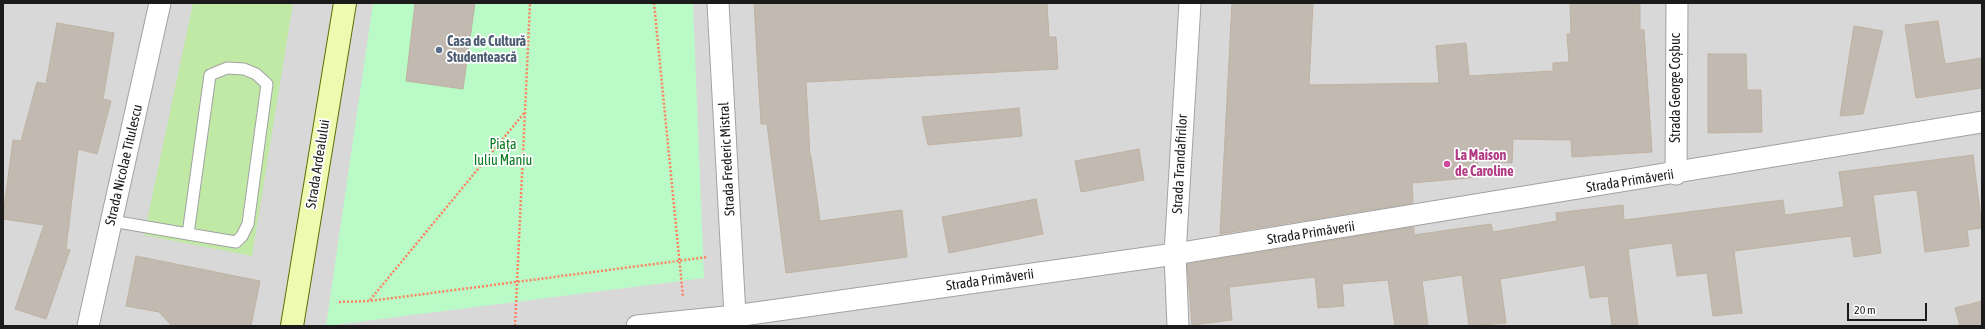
<!DOCTYPE html>
<meta charset="utf-8">
<style>
body{margin:0}
#map{position:relative;width:1985px;height:329px;overflow:hidden;background:#edeae0;font-family:"Asap Condensed",sans-serif}
canvas{display:block}
.frame{position:absolute;inset:0;border:4px solid #1b1b1b;pointer-events:none}
.scale{position:absolute;left:1847px;top:303px;width:80px;height:18px;box-sizing:border-box;border:2px solid #1b1b1b;border-top:0;padding-left:5px;font-size:12px;line-height:14px;white-space:nowrap;color:#1b1b1b;-webkit-text-stroke:3px #fff;paint-order:stroke}
</style>
<div id="map">
<canvas width="1985" height="329"></canvas>
<div class="frame"></div>
<div class="scale">20 m</div>
</div>
<script>
const c = document.querySelector('canvas').getContext('2d');
c.lineJoin = 'round';
function fillPath(path, color) { c.fillStyle = color; c.fill(path, 'evenodd'); }
const shape = rows => new Path2D(rows.map(r => 'M' + r).join(''));
function stroke(path, color, width, dash) { c.strokeStyle = color; c.lineWidth = width; c.lineCap = dash ? 'butt' : 'round'; c.setLineDash(dash || []); c.stroke(path); }
function label(font, color, halo, rows, align = 'center') {
  c.font = font + ' "Asap Condensed",sans-serif'; c.lineWidth = 3.5; c.setLineDash([]); c.textBaseline = 'middle'; c.strokeStyle = halo; c.fillStyle = color; for (const [text, x, y, turn = 0] of rows) {
    c.save(); c.translate(x, y); c.rotate((+turn || 0) * Math.PI / 180); c.textAlign = isNaN(turn) ? turn : align; if (halo) c.strokeText(text, 0, 0); c.fillText(text, 0, 0); c.restore();
  }
}
const residential = shape([
 [3,3,1982,3,1982,326,3,326]
]);
const grass = shape([
 [193,3,293,3,252,256,144,235]
]);
const park = shape([
 [373,3,693,3,704,278,326,326]
]);
const building = shape([
 [415,3,475,3,463,89,406,81,415,3],
 [754,3,1047,3,1049,37,1056,37,1058,69,806,82,810,156,811,156,820,221,902,210,907,257,786,273,767,124,761,124,754,3],
 [1232,3,1313,3,1309,85,1439,83,1436,46,1466,43,1469,76,1553,71,1553,63,1569,62,1567,34,1571,34,1570,3,1640,3,1640,30,1644,30,1652,152,1572,157,1571,140,1513,139,1512,163,1477,161,1479,177,1412,183,1413,203,1220,234,1232,3],
 [1938,21,1945,64,1982,58,1982,88,1916,98,1905,25,1938,21],
 [57,23,114,33,103,99,111,101,97,154,78,149,66,249,70,250,46,319,15,309,44,225,3,219,3,216,13,140,21,141,37,82,46,84,57,23],
 [1854,26,1883,31,1863,114,1840,116,1854,26],
 [1708,54,1746,54,1747,90,1761,90,1762,132,1708,133,1708,54],
 [1019,108,1022,136,928,145,922,117,1019,108],
 [1139,149,1144,180,1081,192,1075,161,1139,149],
 [1973,155,1982,228,1967,230,1969,246,1925,252,1917,190,1873,195,1881,253,1854,257,1851,236,1734,251,1742,313,1713,316,1707,273,1677,276,1672,243,1628,249,1638,326,1612,326,1608,296,1590,298,1585,265,1500,279,1506,323,1469,326,1462,275,1422,281,1428,326,1395,326,1388,280,1342,284,1344,306,1318,308,1315,277,1229,287,1232,320,1192,325,1187,264,1414,227,1414,235,1491,224,1493,232,1557,221,1556,213,1623,205,1624,220,1783,200,1785,215,1844,207,1839,172,1973,155],
 [1036,199,1043,234,949,253,942,217,1036,199],
 [136,256,260,281,251,326,172,326,159,312,126,306,136,256],
 [1982,301,1982,326,1960,326,1955,308,1982,301]
]);
const path = shape([
 [654,3,683,297],
 [370,300,525,112],
 [339,302,370,301,708,257],
 [515,326,530,3]
]);
const lane = shape([
 [112,221,188,234,236,242,242,236,248,224,267,84,256,74,244,69,227,68,210,75,188,234]
]);
const street = shape([
 [718,3,735,316],
 [1676,174,1677,3],
 [88,326,160,3],
 [637,326,735,316,1175,254,1982,122],
 [1178,326,1175,254,1190,3]
]);
const secondary = shape([
 [292,326,345,3]
]);
const markers = [
 [439,50,4,"#5c6f8a"],
 [1447,164,4,"#d1479c"]
];
const serviceNames = [
 ["Casa de Cultură",447,42],
 ["Studentească",447,58]
];
const streetNames = [
 ["Strada George Coșbuc",1676,88,-90],
 ["Strada Frederic Mistral",727,159,-93],
 ["Strada Ardealului",318,164,-81],
 ["Strada Trandafirilor",1180,164,-87],
 ["Strada Nicolae Titulescu",124,165,-77],
 ["Strada Primăverii",1630,181,-9],
 ["Strada Primăverii",1311,233,-9],
 ["Strada Primăverii",990,280,-8]
];
const parkNames = [
 ["Piața",503,145],
 ["Iuliu Maniu",503,161]
];
const hotelNames = [
 ["La Maison",1455,156],
 ["de Caroline",1455,172]
];
fillPath(residential, '#d9d8d8');
fillPath(grass, '#bfe9a4');
fillPath(park, '#bafac6');
fillPath(building, '#c2b9b0');
stroke(building, '#bfb2a2', 1);
stroke(lane, '#a2a2a2', 13);
stroke(street, '#a2a2a2', 23);
stroke(secondary, '#5a7202', 24);
stroke(path, '#fc8262', 2.5, [2, 2]);
stroke(lane, '#fff', 11);
stroke(street, '#fff', 21);
stroke(secondary, '#effab1', 22);
for (const [x, y, r, color] of markers) { const dot = new Path2D(); dot.arc(x, y, r, 0, 2 * Math.PI); c.fillStyle = color; c.fill(dot); stroke(dot, '#fff', 1.5); }
label('bold 14px', '#4e5e75', '#fff', serviceNames, 'left');
label('14px', '#1b1b1b', '#fff', streetNames);
label('14px', '#09791e', '#fff', parkNames);
label('bold 14px', '#b23c85', '#fff', hotelNames, 'left');
</script>
